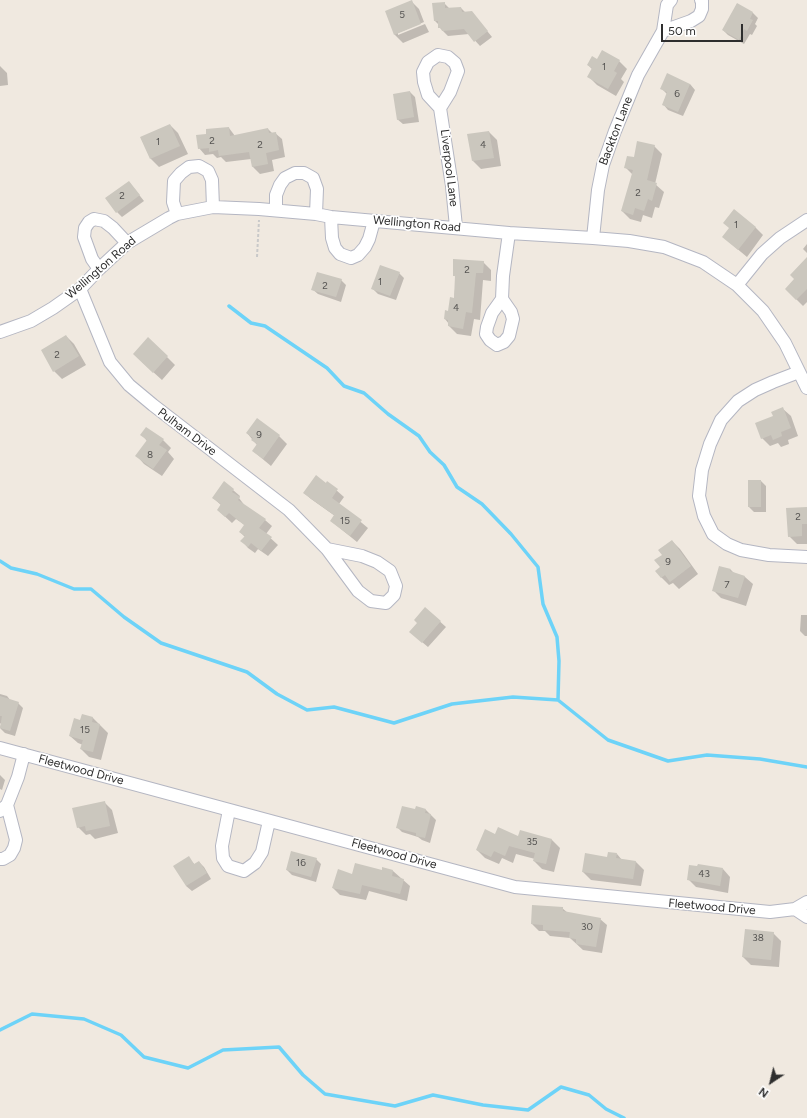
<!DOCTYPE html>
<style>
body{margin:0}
#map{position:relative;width:807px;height:1118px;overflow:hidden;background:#f0e9e0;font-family:Figtree,sans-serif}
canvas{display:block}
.north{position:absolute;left:751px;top:1062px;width:40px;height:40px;-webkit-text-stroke:3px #fff;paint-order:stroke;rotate:215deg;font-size:11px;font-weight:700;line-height:16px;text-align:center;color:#2e2e2e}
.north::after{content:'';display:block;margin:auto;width:14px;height:18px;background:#2e2e2e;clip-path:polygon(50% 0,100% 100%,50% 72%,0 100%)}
.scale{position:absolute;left:661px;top:24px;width:82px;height:18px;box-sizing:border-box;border:2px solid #2e2e2e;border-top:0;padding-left:5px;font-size:12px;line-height:14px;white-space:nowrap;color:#2e2e2e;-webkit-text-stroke:3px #fff;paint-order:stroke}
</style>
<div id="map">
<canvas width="807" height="1118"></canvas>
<div class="north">N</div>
<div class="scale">50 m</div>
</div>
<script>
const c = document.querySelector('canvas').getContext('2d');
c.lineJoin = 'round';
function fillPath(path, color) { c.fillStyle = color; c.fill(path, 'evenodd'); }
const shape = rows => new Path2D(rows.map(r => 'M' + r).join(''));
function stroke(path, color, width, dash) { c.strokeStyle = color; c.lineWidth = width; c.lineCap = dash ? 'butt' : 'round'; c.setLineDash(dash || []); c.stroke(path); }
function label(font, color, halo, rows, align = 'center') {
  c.font = font + ' Figtree,sans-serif'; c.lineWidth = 3.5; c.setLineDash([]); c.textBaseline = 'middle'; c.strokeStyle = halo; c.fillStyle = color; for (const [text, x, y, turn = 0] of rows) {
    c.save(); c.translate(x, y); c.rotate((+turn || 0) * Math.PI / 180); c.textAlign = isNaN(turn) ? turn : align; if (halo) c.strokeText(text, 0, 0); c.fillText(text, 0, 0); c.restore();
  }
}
const shadow = shape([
 [411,1,419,9,424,22,398,33,398,35,425,24,429,32,403,43,395,35,386,12],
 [444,3,450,9,461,8,466,13,475,16,492,37,480,46,469,34,448,36,439,27,439,25,435,21],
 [737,4,753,13,758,18,755,24,757,26,752,35,750,34,744,44,728,35,723,30],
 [597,60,619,61,627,69,621,79,624,82,616,96,597,85,589,77,593,70,588,65],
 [0,66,7,73,8,85,0,86],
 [690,84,695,90,683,116,668,110,663,104,667,94,661,88],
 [410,92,415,97,419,122,403,124,397,119],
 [170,125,178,133,188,154,159,167,151,159,141,138],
 [229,128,235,136,268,129,272,133,275,133,282,139,285,157,272,160,274,171,260,174,253,167,251,159,226,162,221,157,217,158,213,154,205,155,199,148,208,135],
 [489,132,497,140,501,166,481,169,473,161,469,135],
 [654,146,662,154,655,184,664,192,659,208,655,207,652,218,643,215,641,222,630,219,622,211,633,175,625,167],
 [129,182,144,201,122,217,117,212],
 [755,227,763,235,747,257,723,237,730,228],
 [807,244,807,253,803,249],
 [807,258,807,302,803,306,786,289,796,279],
 [483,262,491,270,491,281,483,280,480,320,474,319,471,336,457,334,449,326,449,324,445,319,454,299,456,278,454,275],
 [399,273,404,278,396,300,378,294,373,289],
 [341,280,346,285,341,302,318,294,312,289],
 [66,336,74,344,86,365,62,379,54,371],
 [167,357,175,365,162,380,142,362],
 [783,409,791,416,798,436,788,440,789,444,781,447,778,443,770,446,762,438,774,417],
 [247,433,279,436,287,444,271,466,253,451,257,445],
 [142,435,163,440,171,448,168,452,174,459,162,476,144,464,137,456,147,441],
 [749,481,761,481,766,486,766,512,754,512,749,507],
 [327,482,344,497,339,504,368,528,357,542,331,521,335,516,311,499,304,493,326,484],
 [233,490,240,496,239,498,245,506,265,520,272,526,266,534,278,545,268,556,258,549,255,553,248,548,242,541,245,537,240,532,245,525,236,519,232,523,218,510,221,505,213,498],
 [807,508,807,544,797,544,789,536],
 [672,541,680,549,698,574,679,589,673,583,669,585,661,577,661,567],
 [720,567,731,570,734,573,745,577,753,584,746,606,721,598,713,590],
 [426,609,446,627,428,647,416,637,418,623],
 [801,615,807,615,807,636,805,636,800,631],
 [0,694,7,696,11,701,18,703,23,708,15,736,5,733,0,728,1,724,0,723],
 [82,715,93,718,108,733,101,760,89,757,81,749,83,745,78,743,70,736,81,721],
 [0,775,5,780,2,790,0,789],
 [104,802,112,810,118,833,95,839,90,834,86,835,78,827],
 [426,810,436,820,430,843,422,840,418,837,402,832,397,827,415,811],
 [521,832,552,840,560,848,554,872,542,869,534,861,535,859,516,854,513,863,502,858,499,864,485,858,477,850,519,838],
 [617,854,622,860,636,862,644,870,641,886,591,880,583,872],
 [189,858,195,865,199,862,204,867,211,879,192,891,186,886],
 [316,859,321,864,316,882,292,875,287,870],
 [723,869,730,877,728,893,696,887,688,879],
 [393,871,410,886,407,901,369,891,366,900,340,895,333,888,353,875],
 [562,908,568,913,600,919,607,925,602,953,583,950,570,938,550,936,545,931,539,931,532,924],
 [773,933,781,941,779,967,751,965,743,957]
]);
const stream = shape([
 [229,306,251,323,265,326,327,368,344,386,364,393,388,414,419,436,430,452,444,465,457,487,482,504,511,534,538,567,543,604,557,637,559,661,558,700],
 [0,561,11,568,37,574,74,589,91,589,124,617,161,643,247,672,277,694,307,710,334,707,394,723,452,704,513,697,558,700,608,740,668,761,707,755,760,759,807,767],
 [0,1030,32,1014,84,1019,121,1035,144,1057,188,1068,223,1050,279,1047,303,1075,325,1094,395,1106,433,1095,483,1105,528,1110,561,1087,589,1095,606,1109,624,1118]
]);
const building = shape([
 [412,0,421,24,394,35,385,11],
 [445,2,445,8,461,7,462,12,472,11,488,31,474,42,464,29,442,31,441,28,438,28,438,21,434,21,432,3],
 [737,3,753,12,750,19,753,20,747,31,744,29,739,40,722,30],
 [602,50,620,60,614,71,617,73,608,89,587,77,592,68,587,65,592,56,597,59],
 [667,73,690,84,678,112,662,105,667,92,660,89],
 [410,91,414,117,397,120,393,94],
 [170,124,180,146,150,159,140,137],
 [229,127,230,136,268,128,269,133,276,132,279,150,266,153,268,164,252,167,249,152,219,156,218,150,209,152,209,148,198,149,196,135,206,134,206,129],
 [489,131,494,158,472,161,467,134],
 [637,141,655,145,647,180,657,183,652,201,648,199,644,211,635,208,633,215,621,211,633,170,624,168,627,156,634,157],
 [129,181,140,195,116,213,105,198],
 [734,209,756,227,738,250,722,237,729,228,723,223],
 [807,257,807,289,796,300,785,289,794,279,790,275],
 [453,259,484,261,483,273,476,273,472,313,466,312,463,329,448,326,448,320,444,319,445,310,448,311,450,297,454,298,455,276,453,276],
 [380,265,400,272,390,296,371,289],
 [317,272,342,279,336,297,311,290],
 [66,335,79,356,53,372,41,350],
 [148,337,168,356,153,373,133,354],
 [783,407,791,428,781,432,782,436,773,440,771,435,761,439,755,423,773,416,771,412],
 [257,418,280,435,263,459,252,451,257,444,251,440,253,438,246,433],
 [146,427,164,439,159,445,167,450,153,469,135,456,147,440,140,435],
 [316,475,326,483,327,481,338,489,332,498,362,520,350,536,330,521,334,515,303,493],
 [748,480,761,480,761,507,748,507],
 [224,481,234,489,232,492,240,497,238,500,266,519,259,528,272,537,261,551,251,543,248,547,240,541,245,536,239,532,244,525,229,513,225,517,217,510,221,504,212,498],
 [807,507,807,524,802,524,802,536,788,537,786,508],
 [672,540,691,566,670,582,665,575,661,578,655,571,660,567,654,560,662,555,658,550],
 [719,566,731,569,730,571,745,576,738,598,712,591],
 [425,607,441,621,422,643,409,632,417,623,414,620],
 [0,696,19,702,10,731,0,728,2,716,0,716],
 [82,714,93,717,92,722,100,724,93,752,80,749,83,740,69,736,74,718,80,720],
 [105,801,110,826,86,831,85,826,77,828,72,808],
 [402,806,415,809,416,806,426,809,425,813,431,814,425,838,416,836,416,833,396,828],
 [498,827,518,836,520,830,552,839,546,864,533,861,535,853,509,846,505,856,494,851,491,857,476,850,485,829,495,834],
 [291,851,317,858,311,877,286,870],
 [608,852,617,853,616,858,636,861,633,879,582,872,585,853,607,857],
 [189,856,194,864,199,861,207,873,186,886,173,866],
 [355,863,382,870,382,867,393,870,392,876,404,879,400,894,362,885,360,894,332,888,338,869,352,874],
 [698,864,723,868,720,886,687,880,689,865,697,866],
 [532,905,563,907,563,911,601,918,596,947,576,944,576,939,569,938,570,932,543,930,543,925,531,924],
 [745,929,774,932,771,960,742,957]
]);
const path = shape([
 [257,257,259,220]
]);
const minor = shape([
 [663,31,691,21,699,16,702,9,702,1,701,0],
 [440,108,428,95,424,82,423,72,428,62,438,55,448,57,455,63,458,71,450,92,440,108,452,186,456,227],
 [276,210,276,195,280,185,285,178,295,173,304,173,313,178,317,189,316,214],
 [177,214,173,202,174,181,181,173,189,167,199,166,208,171,212,180,213,207],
 [331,217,332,238,335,248,340,254,351,258,358,255,365,247,369,239,374,221],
 [593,238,598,190,603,165,615,131,638,75,663,31,667,5,671,0],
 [99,269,92,259,84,237,85,228,89,222,94,219,104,221,113,228,127,243],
 [737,285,762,254,780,238,807,220],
 [80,289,110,362,129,385,153,405,289,510,327,549,358,591,371,601,386,603,394,595,396,586,390,571,377,562,362,556,327,549],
 [502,299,511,312,513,319,509,336,504,342,497,345,490,340,486,334,487,327,492,313,502,299,503,276,509,233],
 [0,332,31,321,53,308,80,289,99,269,127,243,169,218,177,214,213,207,259,209,316,214,331,217,509,233,593,238,629,241,664,247,703,262,737,285,763,311,785,343,807,388],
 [799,372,773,382,755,390,738,401,721,420,710,444,702,470,699,496,704,516,713,534,727,544,741,550,769,555,807,557],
 [0,748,515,887,770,912,795,909,807,902],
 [229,810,222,846,223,858,228,866,244,871,255,863,262,852,269,821],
 [0,811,7,805,18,777,24,754],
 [0,859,3,859,10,855,14,848,16,840,7,805],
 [795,909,807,917]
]);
const numberNames = [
 ["5",402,15],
 ["1",604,67],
 ["6",677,94],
 ["2",212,141],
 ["1",158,142],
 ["2",260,145],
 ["4",483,145],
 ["2",638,193],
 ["2",122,196],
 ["1",736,225],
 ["2",467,270],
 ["1",380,282],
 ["2",325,286],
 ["4",456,308],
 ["2",57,355],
 ["9",259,435],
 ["8",150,455],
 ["2",798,517],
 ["15",345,521],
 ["9",668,562],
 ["7",727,585],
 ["15",85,730],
 ["35",532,842],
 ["16",301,863],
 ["43",704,874],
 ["30",587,927],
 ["38",758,938]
];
const streetNames = [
 ["Backton Lane",616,131,-69],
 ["Liverpool Lane",449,168,83],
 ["Wellington Road",417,224,5],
 ["Wellington Road",101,268,-41],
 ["Pulham Drive",187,432,37],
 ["Fleetwood Drive",81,770,15],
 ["Fleetwood Drive",394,854,15],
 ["Fleetwood Drive",712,907,5]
];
fillPath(shadow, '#0003');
stroke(stream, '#6dd3f8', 3.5);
fillPath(building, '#cbc7be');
stroke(minor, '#b4b6c2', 14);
stroke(path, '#c9c9c9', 2, [3, 2]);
stroke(minor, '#fff', 12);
label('10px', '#555452', null, numberNames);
label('12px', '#2e2e2e', '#fff', streetNames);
</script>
